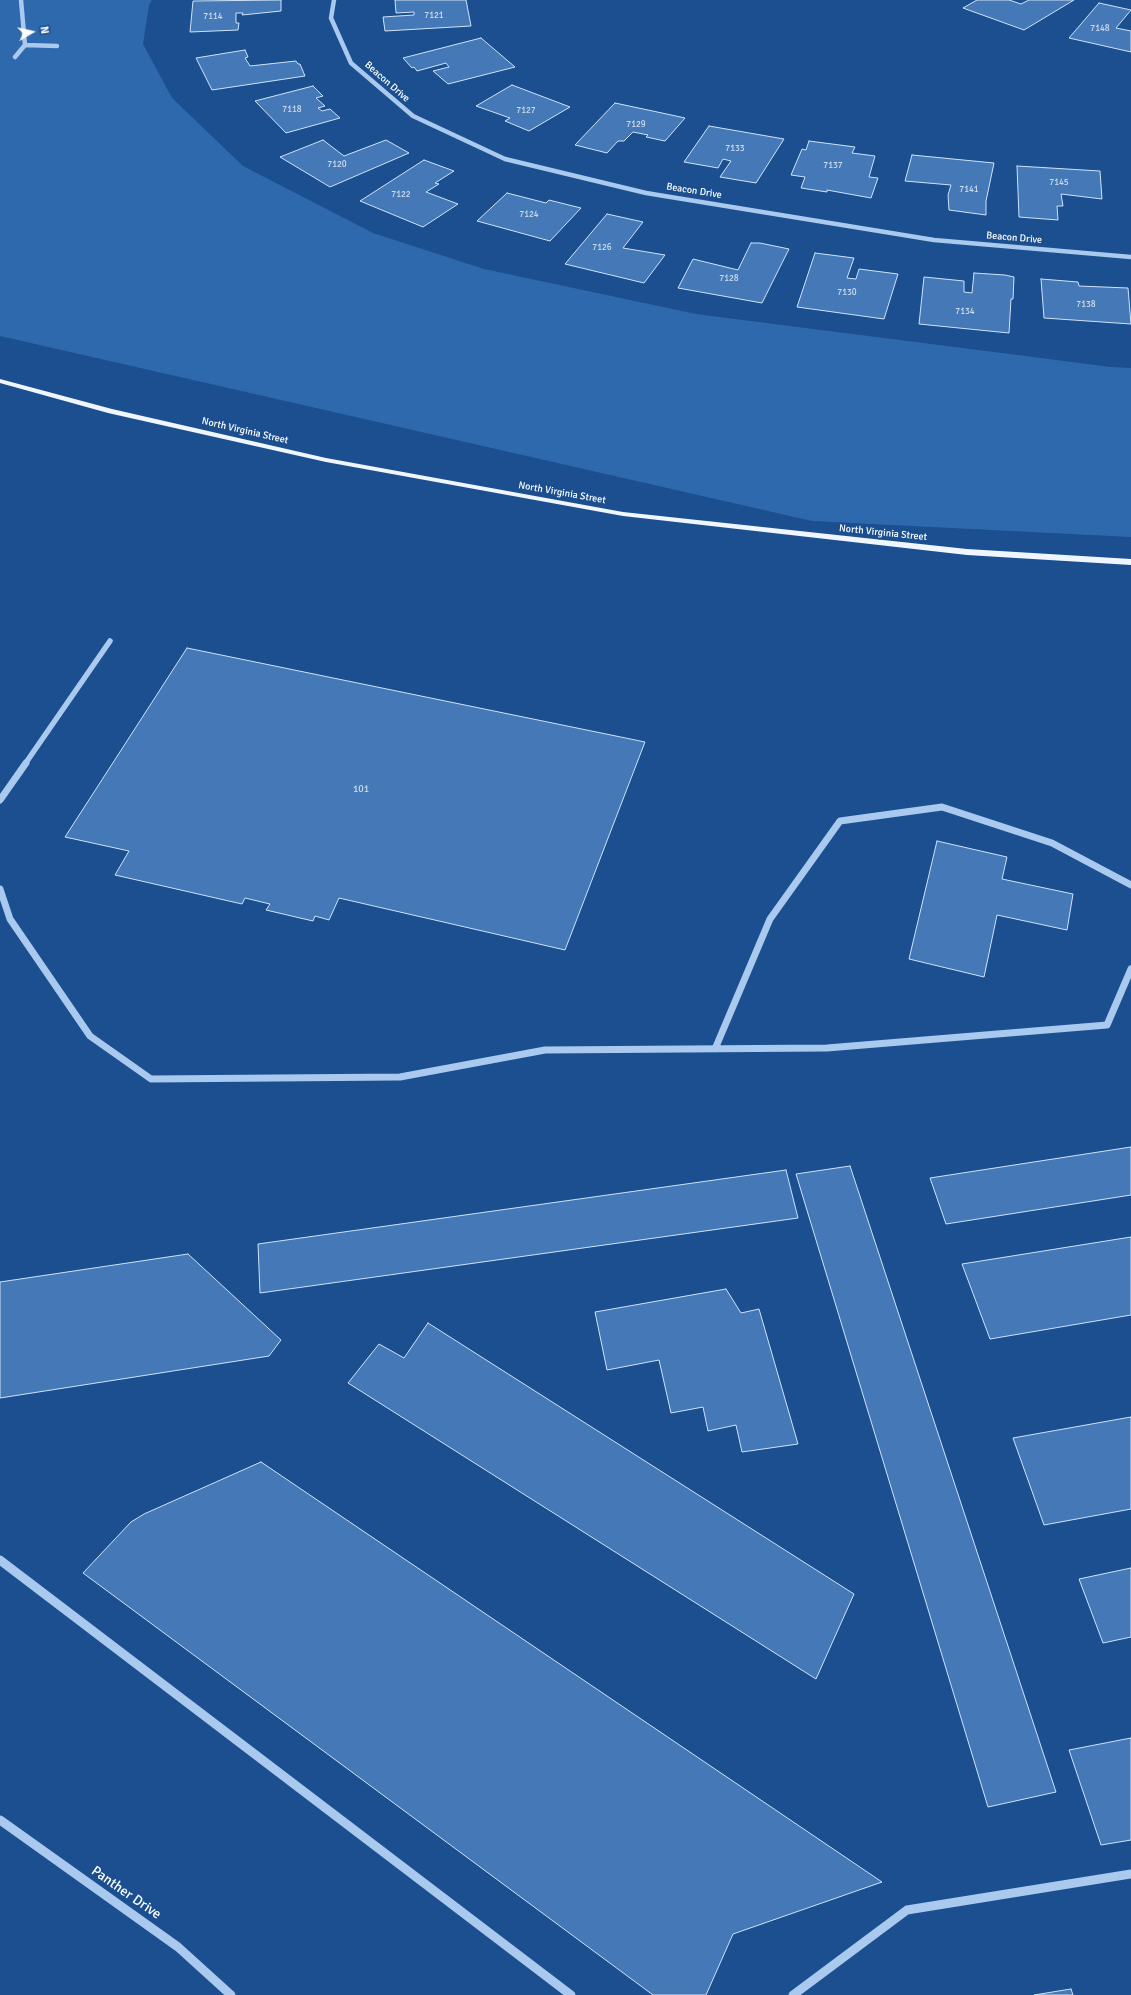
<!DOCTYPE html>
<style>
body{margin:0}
#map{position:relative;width:1131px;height:1995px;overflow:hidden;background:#1b4f8f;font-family:Signika,sans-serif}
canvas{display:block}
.north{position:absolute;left:12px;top:12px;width:40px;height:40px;-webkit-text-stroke:3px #1b4f8f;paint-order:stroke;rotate:81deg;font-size:11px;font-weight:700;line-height:16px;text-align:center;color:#fff}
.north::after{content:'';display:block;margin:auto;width:14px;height:18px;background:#fff;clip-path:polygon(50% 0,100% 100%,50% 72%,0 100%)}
</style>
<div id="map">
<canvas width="1131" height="1995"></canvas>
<div class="north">N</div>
</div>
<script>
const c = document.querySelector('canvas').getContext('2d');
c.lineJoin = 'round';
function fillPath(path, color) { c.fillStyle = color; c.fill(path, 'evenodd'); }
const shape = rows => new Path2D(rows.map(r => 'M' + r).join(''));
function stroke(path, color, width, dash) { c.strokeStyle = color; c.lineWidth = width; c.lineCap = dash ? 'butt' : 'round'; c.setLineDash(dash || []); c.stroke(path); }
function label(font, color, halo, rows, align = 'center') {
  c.font = font + ' Signika,sans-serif'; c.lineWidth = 4; c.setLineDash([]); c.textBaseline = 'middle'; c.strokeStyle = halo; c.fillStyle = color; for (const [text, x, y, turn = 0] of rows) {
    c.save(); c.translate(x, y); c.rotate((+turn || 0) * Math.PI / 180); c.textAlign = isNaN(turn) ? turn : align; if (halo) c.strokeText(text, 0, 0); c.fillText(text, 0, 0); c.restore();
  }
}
const green = shape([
 [0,0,152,0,149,5,143,44,172,98,243,166,373,233,484,269,696,314,1111,367,1131,368,1131,537,812,521,0,336]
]);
const building = shape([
 [281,0,281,11,242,15,243,13,236,13,236,23,239,23,238,30,190,32,193,1,281,0],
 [395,0,466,0,471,26,385,31,383,17,414,15,414,12,396,13,395,0],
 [977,0,1009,0,1021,4,1029,0,1074,0,1024,30,963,8,977,0],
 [1099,3,1131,10,1116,28,1131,31,1131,52,1069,38,1099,3],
 [481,38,515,67,448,84,433,71,449,67,446,63,417,71,414,67,412,68,403,58,481,38],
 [245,50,248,57,245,58,250,66,296,61,298,64,300,64,305,76,212,90,196,58,245,50],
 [512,85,570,107,529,131,505,121,510,118,476,106,512,85],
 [313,86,323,96,316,98,325,106,318,108,322,111,330,109,340,118,286,133,255,101,313,86],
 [615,103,662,113,685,118,665,141,646,137,648,135,633,132,624,141,618,141,607,153,575,145,615,103],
 [709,126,784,139,756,183,720,177,731,161,723,159,718,168,684,162,709,126],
 [323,140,344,156,386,140,409,153,330,187,280,157,323,140],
 [809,141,855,147,852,153,875,156,869,177,878,178,871,198,827,190,827,192,801,188,805,177,791,175,802,149,806,150,809,141],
 [912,155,994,163,986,201,986,215,949,210,948,195,951,185,905,181,912,155],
 [424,160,454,171,435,183,439,184,426,192,458,204,423,227,360,201,424,160],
 [1017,166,1100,171,1102,199,1061,194,1063,206,1057,206,1058,220,1019,217,1017,166],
 [507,193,546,203,549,200,581,208,550,241,477,221,507,193],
 [607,214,643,222,623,248,665,255,644,283,565,264,607,214],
 [751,243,760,243,789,249,762,303,678,288,693,259,738,270,751,243],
 [815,253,854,258,847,278,856,279,859,269,898,274,884,319,797,307,815,253],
 [974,273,1005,275,1014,277,1013,299,1011,299,1009,333,919,324,924,277,964,281,964,292,972,293,974,273],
 [1041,279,1078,282,1079,286,1128,288,1131,324,1044,318,1041,279],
 [187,648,645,742,565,950,339,898,329,920,315,916,313,921,266,910,270,904,245,898,242,904,115,875,129,851,65,837,187,648],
 [937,841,1007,857,1002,879,1073,894,1067,930,997,915,984,977,909,959,937,841],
 [1131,1147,1131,1195,946,1224,930,1178,1131,1147],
 [850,1166,1056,1792,988,1807,796,1174,850,1166],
 [786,1170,798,1218,260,1293,258,1244,786,1170],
 [1131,1237,1131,1315,990,1339,962,1264,1131,1237],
 [188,1254,281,1340,269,1356,0,1398,0,1282,188,1254],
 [726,1289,741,1313,759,1309,798,1444,742,1452,736,1425,708,1431,703,1407,671,1413,659,1360,607,1370,595,1312,726,1289],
 [428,1323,854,1594,816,1679,348,1383,379,1344,404,1358,428,1323],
 [1131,1417,1131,1509,1044,1525,1013,1438,1131,1417],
 [261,1462,882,1882,733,1934,706,1995,653,1995,83,1573,131,1522,144,1514,261,1462],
 [1131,1568,1131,1637,1103,1643,1079,1579,1131,1568],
 [1131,1738,1131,1840,1101,1845,1069,1750,1131,1738],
 [1071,1989,1073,1995,1034,1995,1071,1989]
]);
const minorFar3 = shape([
 [334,0,331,18,351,63,413,116,505,159,646,193,934,240,1131,257],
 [25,45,57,46],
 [15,57,25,45,21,0]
]);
const minorFar2 = shape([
 [25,764,110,641]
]);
const minorFar1 = shape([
 [0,800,26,763],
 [0,889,10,919,90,1036,151,1079,400,1077,545,1050,827,1048,1107,1025,1131,969],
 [715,1049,770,919,840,821,942,807,1052,843,1131,885]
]);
const minor = shape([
 [0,1560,571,1995],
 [0,1820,178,1947,231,1995],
 [793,1995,907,1910,1131,1874]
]);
const major = shape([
 [0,379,112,409,326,458,623,512,967,549,1131,559,1131,565,967,555,623,516,326,462,108,413,0,383,0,379]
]);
const farNumbernames = [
 ["7121",434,16],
 ["7114",213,17],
 ["7148",1100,29],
 ["7118",292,110],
 ["7127",526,111],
 ["7129",636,125],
 ["7133",735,149],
 ["7120",337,165],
 ["7137",833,166],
 ["7145",1059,183],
 ["7141",969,190],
 ["7122",401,195],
 ["7124",529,215],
 ["7126",602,248],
 ["7128",729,279],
 ["7130",847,293],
 ["7138",1086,305],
 ["7134",965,312]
];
const farStreetnames = [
 ["Beacon Drive",387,82,41],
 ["Beacon Drive",694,191,9],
 ["Beacon Drive",1014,238,5],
 ["North Virginia Street",245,431,13],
 ["North Virginia Street",562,493,10],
 ["North Virginia Street",883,533,6]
];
const numberNames = [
 ["101",361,789]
];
const nearStreetnames = [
 ["Panther Drive",126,1893,35]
];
fillPath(green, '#2e69ad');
fillPath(building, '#4478b7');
stroke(building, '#cfe3fa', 1);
stroke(minorFar3, '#a9c9ee', 4.5);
stroke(minorFar2, '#a9c9ee', 5.5);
stroke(minorFar1, '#a9c9ee', 7);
stroke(minor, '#a9c9ee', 9);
fillPath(major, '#f0f6ff');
label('9px', '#d0dded', null, farNumbernames);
label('10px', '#fff', '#1b4f8f', farStreetnames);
label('10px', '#d0dded', null, numberNames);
label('14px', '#fff', '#1b4f8f', nearStreetnames);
</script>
